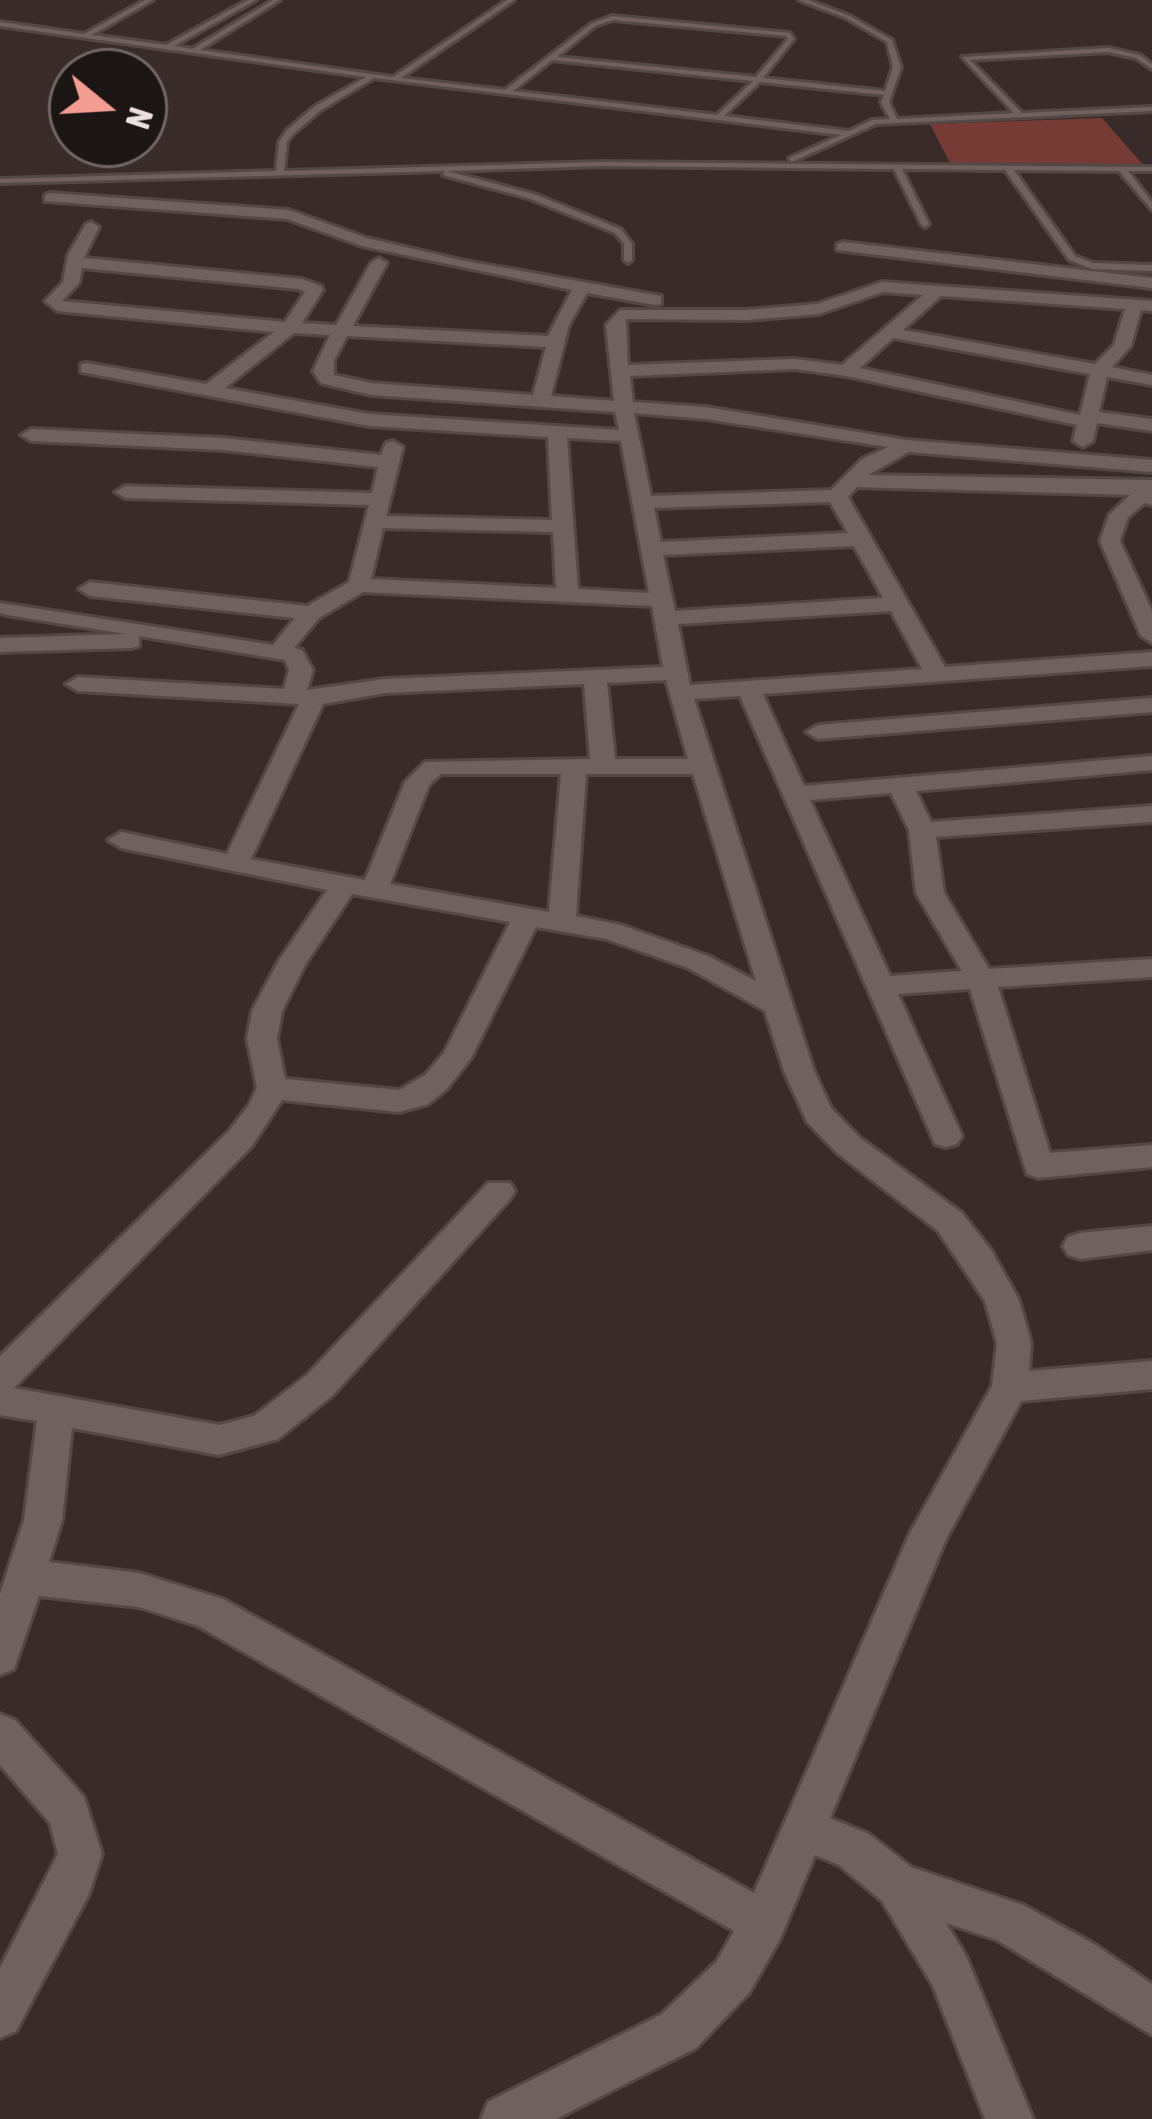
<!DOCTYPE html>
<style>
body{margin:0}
#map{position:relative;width:1152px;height:2119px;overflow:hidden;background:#382b29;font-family:"Asap Condensed",sans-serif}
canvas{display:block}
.north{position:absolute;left:48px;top:48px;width:120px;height:120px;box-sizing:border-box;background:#1b1514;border:3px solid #6d6665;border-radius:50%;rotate:108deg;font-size:33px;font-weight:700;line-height:48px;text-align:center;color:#e9e0df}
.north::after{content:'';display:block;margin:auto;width:42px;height:54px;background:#f59c90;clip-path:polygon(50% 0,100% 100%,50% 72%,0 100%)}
</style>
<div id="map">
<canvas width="1152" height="2119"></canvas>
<div class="north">N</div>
</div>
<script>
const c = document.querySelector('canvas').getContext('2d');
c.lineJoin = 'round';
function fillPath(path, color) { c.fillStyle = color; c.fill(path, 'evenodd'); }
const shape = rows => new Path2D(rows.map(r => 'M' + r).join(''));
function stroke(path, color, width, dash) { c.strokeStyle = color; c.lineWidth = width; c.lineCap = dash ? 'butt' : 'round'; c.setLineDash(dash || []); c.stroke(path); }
const green = shape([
 [1102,118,1144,166,950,163,930,124]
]);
const lane = shape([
 [145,0,153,0,92,35,166,45,248,0,256,0,174,46,192,49,273,0,280,0,200,50,393,77,507,0,514,0,401,78,505,90,591,24,612,16,790,33,794,39,763,78,885,91,893,67,887,42,846,18,799,0,808,0,850,16,892,40,901,67,889,102,897,119,1014,113,962,57,1108,48,1140,55,1152,64,1152,69,1136,58,1108,52,970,60,1022,113,1152,107,1152,111,876,124,792,162,789,158,841,135,374,78,321,110,293,134,287,142,284,171,602,162,1152,167,1152,171,1128,171,1152,202,1152,210,1119,171,1014,170,1075,256,1093,263,1152,265,1152,271,1092,269,1069,260,1005,170,902,169,929,224,925,227,921,224,894,169,602,166,447,171,534,194,621,229,632,244,632,260,628,263,624,260,624,244,615,233,528,198,443,175,445,171,0,183,0,179,276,171,279,142,287,130,315,106,366,77,0,26,0,22,84,34,145,0],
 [613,20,786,36,788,39,756,77,557,57,595,26,613,20],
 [552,60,753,81,717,115,513,91,552,60],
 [760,82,884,95,881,102,890,119,872,120,849,131,724,116,760,82]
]);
const street = shape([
 [50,193,289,210,367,238,460,260,661,296,661,304,655,305,587,293,569,325,551,396,614,401,606,325,620,310,747,310,817,304,882,282,1152,301,1152,311,1141,310,1131,346,1112,367,1152,375,1152,385,1107,377,1099,412,1152,419,1152,431,1097,423,1093,441,1083,447,1073,441,1077,425,846,376,795,369,630,376,633,402,706,407,906,440,1152,460,1152,472,909,452,868,475,1152,480,1152,505,1145,503,1128,517,1120,541,1152,611,1152,643,1141,636,1100,541,1109,515,1130,495,857,487,848,497,945,667,1152,652,1152,666,763,694,804,786,1152,756,1152,770,916,791,931,822,1152,806,1152,822,936,837,944,893,989,969,1152,959,1152,977,998,987,1050,1153,1152,1145,1152,1167,1038,1178,1027,1174,970,989,898,994,962,1136,957,1144,946,1147,935,1144,740,696,694,699,814,1071,831,1108,859,1137,962,1213,991,1250,1019,1300,1031,1343,1029,1371,1152,1361,1152,1389,1021,1401,946,1539,830,1818,869,1834,911,1867,1023,1905,1094,1944,1152,1984,1152,2035,997,1940,946,1923,966,1956,1033,2119,985,2119,933,1986,882,1901,839,1865,815,1855,780,1939,749,1993,696,2048,556,2119,481,2119,488,2102,662,2014,717,1961,734,1931,198,1626,139,1607,39,1596,14,1669,0,1675,0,1594,24,1520,37,1421,0,1415,0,1356,229,1131,249,1105,257,1088,247,1039,252,1011,278,962,327,890,121,848,108,840,121,832,227,854,299,704,78,691,66,684,78,677,284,689,289,670,285,660,139,636,139,646,131,648,0,652,0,638,126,634,7,615,0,613,0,603,273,645,295,618,90,596,79,589,90,582,307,606,349,582,369,505,125,498,115,492,125,486,372,493,378,467,223,450,31,441,21,435,31,429,223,438,381,455,386,443,393,441,403,447,386,516,552,520,548,437,369,426,81,372,81,364,87,363,206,384,274,332,57,311,45,301,63,282,68,255,86,224,91,222,99,227,84,258,302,279,321,286,323,290,302,323,336,325,371,263,379,258,387,263,353,326,548,336,572,290,362,246,287,219,45,201,45,195,50,193],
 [82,268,299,289,305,292,285,322,62,301,79,283,82,268],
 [883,292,923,295,842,365,795,359,628,365,626,319,747,320,819,314,883,292],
 [941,296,1125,309,1114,345,1095,364,903,330,941,296],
 [294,333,330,335,313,371,321,383,371,395,615,412,619,430,369,414,225,388,294,333],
 [347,336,546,347,533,395,371,383,334,375,334,360,347,336],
 [893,338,1090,374,1080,415,860,368,893,338],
 [634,413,706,419,888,447,862,459,831,490,651,496,634,413],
 [567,438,621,441,649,593,578,589,567,438],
 [830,502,848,533,661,542,654,508,830,502],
 [383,528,553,532,556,588,371,579,383,528],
 [854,546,883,598,675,611,663,555,854,546],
 [363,592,652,606,663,667,385,679,307,690,313,670,302,650,294,648,319,618,363,592],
 [891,611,922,669,690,685,678,624,891,611],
 [666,680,688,759,615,759,607,683,666,680],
 [584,684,590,759,425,762,405,782,365,880,251,859,323,704,385,693,584,684],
 [441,774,561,774,549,912,390,884,429,785,441,774],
 [586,774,693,774,756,981,708,956,621,925,576,916,586,774],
 [891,793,909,830,916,893,962,971,890,976,810,800,891,793],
 [352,894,510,922,444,1053,425,1075,399,1090,285,1079,277,1039,282,1011,306,963,352,894],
 [536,927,606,939,688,968,765,1011,784,1071,807,1122,837,1153,938,1231,985,1301,997,1343,992,1386,910,1533,754,1893,223,1599,139,1573,49,1562,62,1520,72,1428,219,1455,278,1439,333,1395,510,1199,515,1191,510,1183,488,1183,307,1375,254,1416,219,1425,14,1388,251,1147,282,1100,399,1112,428,1104,447,1089,471,1058,536,927],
 [843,242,1152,278,1152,288,837,250,837,244,843,242],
 [1152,698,1152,712,818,739,806,732,818,725,1152,698],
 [1152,1226,1152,1250,1080,1259,1068,1255,1063,1246,1068,1237,1080,1233,1152,1226],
 [0,1714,15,1720,84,1797,102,1854,89,1894,16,2031,0,2038,0,1968,58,1854,50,1823,0,1765,0,1714]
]);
fillPath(green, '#763b34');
stroke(lane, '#544847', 6);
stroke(street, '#544847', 6);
fillPath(lane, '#70605e');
fillPath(street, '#70605e');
</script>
